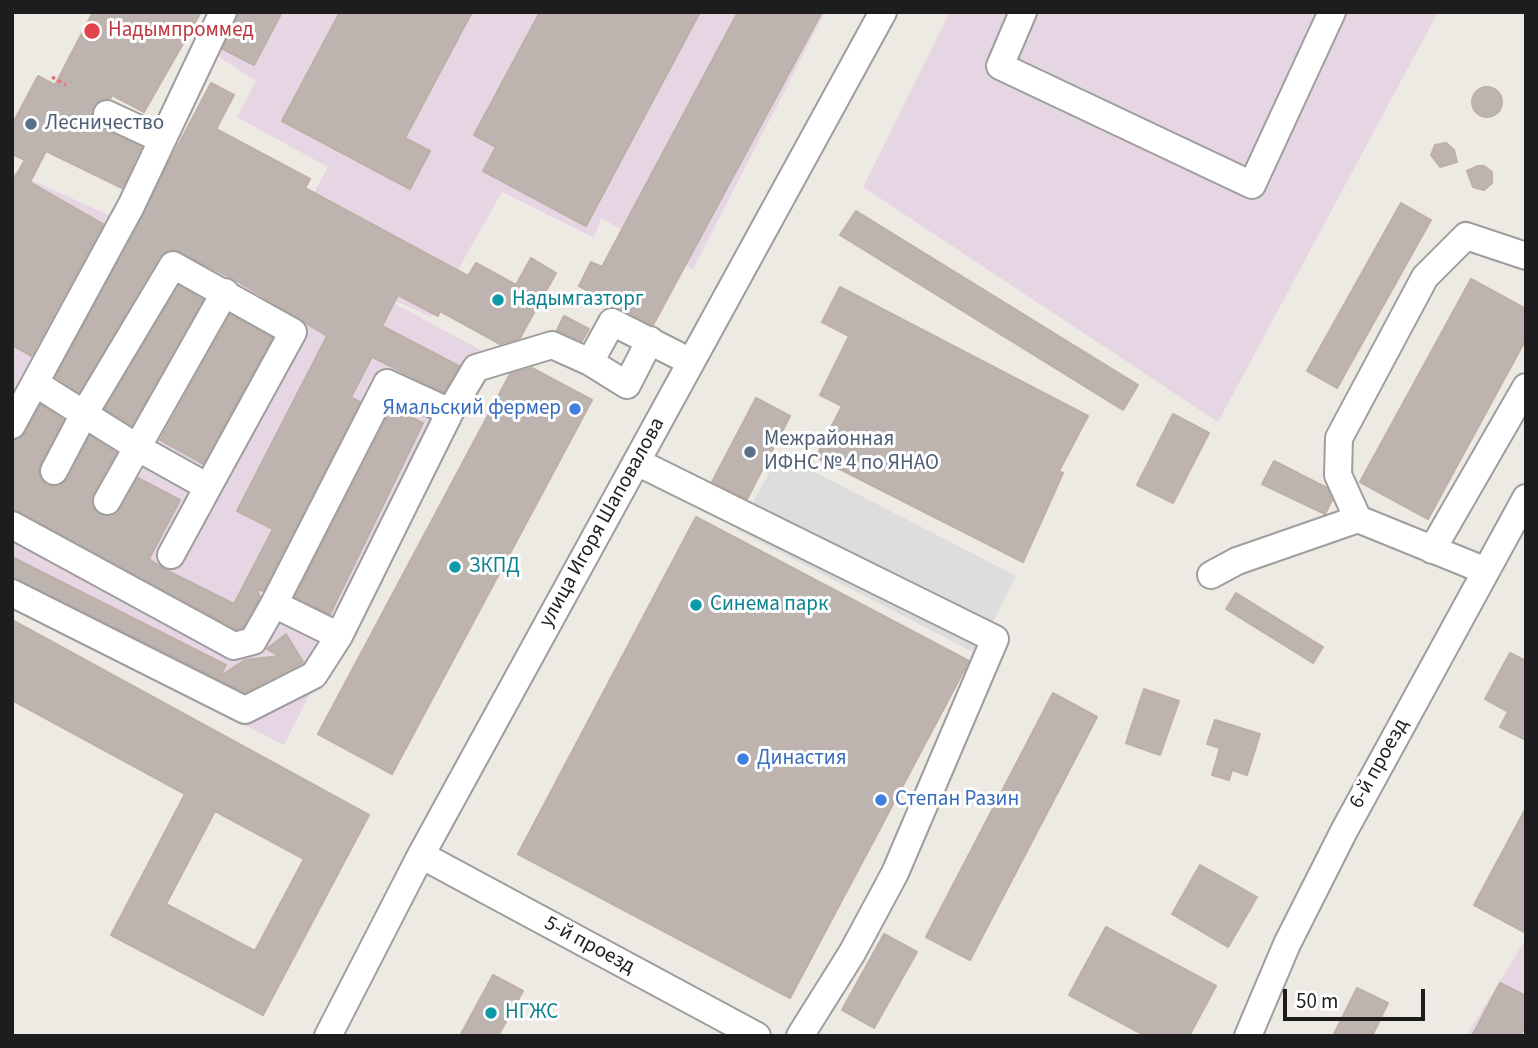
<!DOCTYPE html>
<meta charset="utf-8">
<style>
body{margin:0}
#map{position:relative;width:1538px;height:1048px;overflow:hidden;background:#ede9e3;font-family:"Source Sans 3",sans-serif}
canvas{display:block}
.frame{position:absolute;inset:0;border:14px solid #1d1d1d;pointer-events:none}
.scale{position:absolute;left:1283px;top:989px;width:142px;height:32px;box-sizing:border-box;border:4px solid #1d1d1d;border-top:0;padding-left:9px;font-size:21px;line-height:24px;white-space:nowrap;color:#1d1d1d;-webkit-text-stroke:5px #fff;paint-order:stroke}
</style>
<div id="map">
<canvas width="1538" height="1048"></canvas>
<div class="frame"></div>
<div class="scale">50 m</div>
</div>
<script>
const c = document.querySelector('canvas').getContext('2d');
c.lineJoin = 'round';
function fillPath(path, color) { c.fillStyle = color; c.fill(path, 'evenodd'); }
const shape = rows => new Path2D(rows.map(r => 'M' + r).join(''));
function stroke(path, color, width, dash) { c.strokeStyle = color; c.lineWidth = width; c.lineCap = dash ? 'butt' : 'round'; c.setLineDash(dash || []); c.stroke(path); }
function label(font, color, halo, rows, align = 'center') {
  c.font = font + ' "Source Sans 3",sans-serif'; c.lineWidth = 6; c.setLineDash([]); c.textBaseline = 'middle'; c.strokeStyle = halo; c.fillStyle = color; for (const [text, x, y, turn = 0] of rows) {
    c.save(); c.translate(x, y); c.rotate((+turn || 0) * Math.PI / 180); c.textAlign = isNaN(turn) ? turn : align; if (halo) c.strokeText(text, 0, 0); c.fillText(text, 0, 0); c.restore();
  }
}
const industrial = shape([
 [227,12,825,12,693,269,601,218,594,238,502,192,431,317,362,286,484,352,284,745,12,606,12,171,128,224,152,175,285,246,328,167,237,117,256,81,208,50],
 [950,12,1438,12,1218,422,863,187],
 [1526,939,1526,1036,1466,1036]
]);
const parking = shape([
 [780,454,1016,576,977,654,737,530]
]);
const building = shape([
 [93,12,201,12,144,112,112,95,110,99,99,101,93,108,94,122,100,128,141,147,122,188,46,151,30,182,103,224,31,356,12,345,12,182,25,160,12,154,12,125,38,76,55,85,93,12],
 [239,12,282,12,254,65,223,49,239,12],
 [340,12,472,12,405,138,430,151,410,189,282,121,340,12],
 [540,12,700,12,586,226,483,171,496,147,474,135,540,12],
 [738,12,822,12,653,325,579,286,591,262,602,267,738,12],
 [211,83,234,95,216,129,310,179,305,188,468,276,476,263,516,285,531,258,556,273,520,338,500,344,440,311,438,316,398,295,382,326,459,366,444,392,372,357,351,397,360,402,263,591,257,589,260,597,243,627,236,629,12,509,12,441,25,433,41,405,63,420,40,464,40,479,46,485,55,487,68,479,90,436,116,453,93,494,93,508,99,514,116,514,138,478,180,500,149,559,164,569,234,604,273,529,237,511,327,336,232,278,172,249,159,257,79,392,56,377,211,83],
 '1472 102a15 15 0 1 1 30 0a15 15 0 1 1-30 0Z',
 [1446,143,1454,150,1457,162,1440,167,1431,155,1435,145,1446,143],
 [1478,166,1484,166,1492,172,1492,183,1484,190,1473,187,1467,171,1478,166],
 [1401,203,1431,220,1337,388,1307,371,1401,203],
 [856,211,1138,385,1123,410,840,235,856,211],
 [1471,279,1526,309,1526,339,1428,519,1360,482,1471,279],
 [179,286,203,300,132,425,105,409,179,286],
 [840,287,1088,416,1059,471,1063,473,1023,562,816,457,842,406,820,395,849,336,822,322,840,287],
 [230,315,272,338,203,464,160,440,230,315],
 [564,316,589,329,582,341,557,330,564,316],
 [532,368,592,400,392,774,318,734,510,374,532,368],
 [756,398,790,416,747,499,712,482,756,398],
 [392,408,423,423,330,614,295,597,392,408],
 [1173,414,1209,433,1173,503,1137,485,1173,414],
 [1274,461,1327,488,1332,500,1325,514,1262,484,1274,461],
 [696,517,969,661,790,998,518,854,696,517],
 [12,557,226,665,220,676,245,660,280,656,267,649,286,634,303,662,245,692,12,577,12,557],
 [1236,593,1323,647,1313,663,1226,609,1236,593],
 [12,620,369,815,263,1015,111,935,185,794,12,700,12,620],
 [215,811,304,859,255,951,166,904,215,811],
 [1510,653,1526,661,1526,740,1500,727,1508,712,1485,699,1510,653],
 [1144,689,1179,701,1160,755,1126,743,1144,689],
 [1053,693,1097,717,970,960,926,937,1053,693],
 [1215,720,1260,734,1247,775,1232,770,1229,780,1212,775,1220,748,1207,744,1215,720],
 [1526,808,1526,933,1474,905,1526,808],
 [1200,865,1257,897,1228,947,1172,914,1200,865],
 [1106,927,1216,986,1189,1036,1146,1036,1069,995,1106,927],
 [884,934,917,952,874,1028,842,1010,884,934],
 [493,975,523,991,498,1036,460,1036,493,975],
 [1500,983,1526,996,1526,1024,1520,1036,1472,1036,1500,983],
 [1357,988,1388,1003,1372,1036,1333,1036,1357,988]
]);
const path = shape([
 [52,77,66,85]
]);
const minor = shape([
 [1023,12,1000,66,1252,185,1332,12],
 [107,114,161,139],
 [590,362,627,385,650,340],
 [35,383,84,414,140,449,208,487,293,332,173,265,84,414,54,471],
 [12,425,131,206,223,12],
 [637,462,995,639,895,873,852,953,800,1036],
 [107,501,225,292],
 [1358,519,1338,475,1339,438,1425,277,1466,236,1526,256],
 [12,525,234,646,253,641,274,604,387,383,450,412,476,368,552,345,590,362,612,322,691,362],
 [1432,550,1526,387],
 [171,555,208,487],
 [1211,575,1237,561,1358,519,1486,571],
 [12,593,245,710,314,675,339,636,450,412],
 [274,604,339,636],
 [421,855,757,1036],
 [328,1036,421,855,883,12],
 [1248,1036,1287,944,1344,831,1526,498]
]);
const markers = [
 [92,31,9,"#e0444e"],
 [31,124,7,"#5c6f8a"],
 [498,300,7,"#0f9aa8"],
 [575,409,7,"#3f7fe0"],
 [750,452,7,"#5c6f8a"],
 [455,567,7,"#0f9aa8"],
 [696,605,7,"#0f9aa8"],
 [743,759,7,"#3f7fe0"],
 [881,800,7,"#3f7fe0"],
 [491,1013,7,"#0f9aa8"]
];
const healthNames = [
 ["Надымпроммед",108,31]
];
const serviceNames = [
 ["Лесничество",45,124],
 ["Межрайонная",764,440],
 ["ИФНС № 4 по ЯНАО",764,464]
];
const cultureNames = [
 ["Надымгазторг",512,300],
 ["ЗКПД",469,567],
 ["Синема парк",710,605],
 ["НГЖС",505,1013]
];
const shopNames = [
 ["Ямальский фермер",561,409,"right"],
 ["Династия",757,759],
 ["Степан Разин",895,800]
];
const streetNames = [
 ["улица Игоря Шаповалова",603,523,-61],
 ["6-й проезд",1380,764,-61],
 ["5-й проезд",589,946,28]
];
fillPath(industrial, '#e6d6e4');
fillPath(parking, '#ddd');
fillPath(building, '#bdb4b0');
stroke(building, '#beafa7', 2);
stroke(minor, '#9e9e9e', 30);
stroke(path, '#ef7373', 3.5, [3.5, 3.5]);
stroke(minor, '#fff', 26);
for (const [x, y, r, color] of markers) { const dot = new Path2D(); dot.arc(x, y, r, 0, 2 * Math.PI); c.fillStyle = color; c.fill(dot); stroke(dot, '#fff', 2.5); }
label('21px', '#be3a42', '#fff', healthNames, 'left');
label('21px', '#4e5e75', '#fff', serviceNames, 'left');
label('21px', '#0d838f', '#fff', cultureNames, 'left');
label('21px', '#366cbe', '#fff', shopNames, 'left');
label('21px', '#1d1d1d', '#fff', streetNames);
</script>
